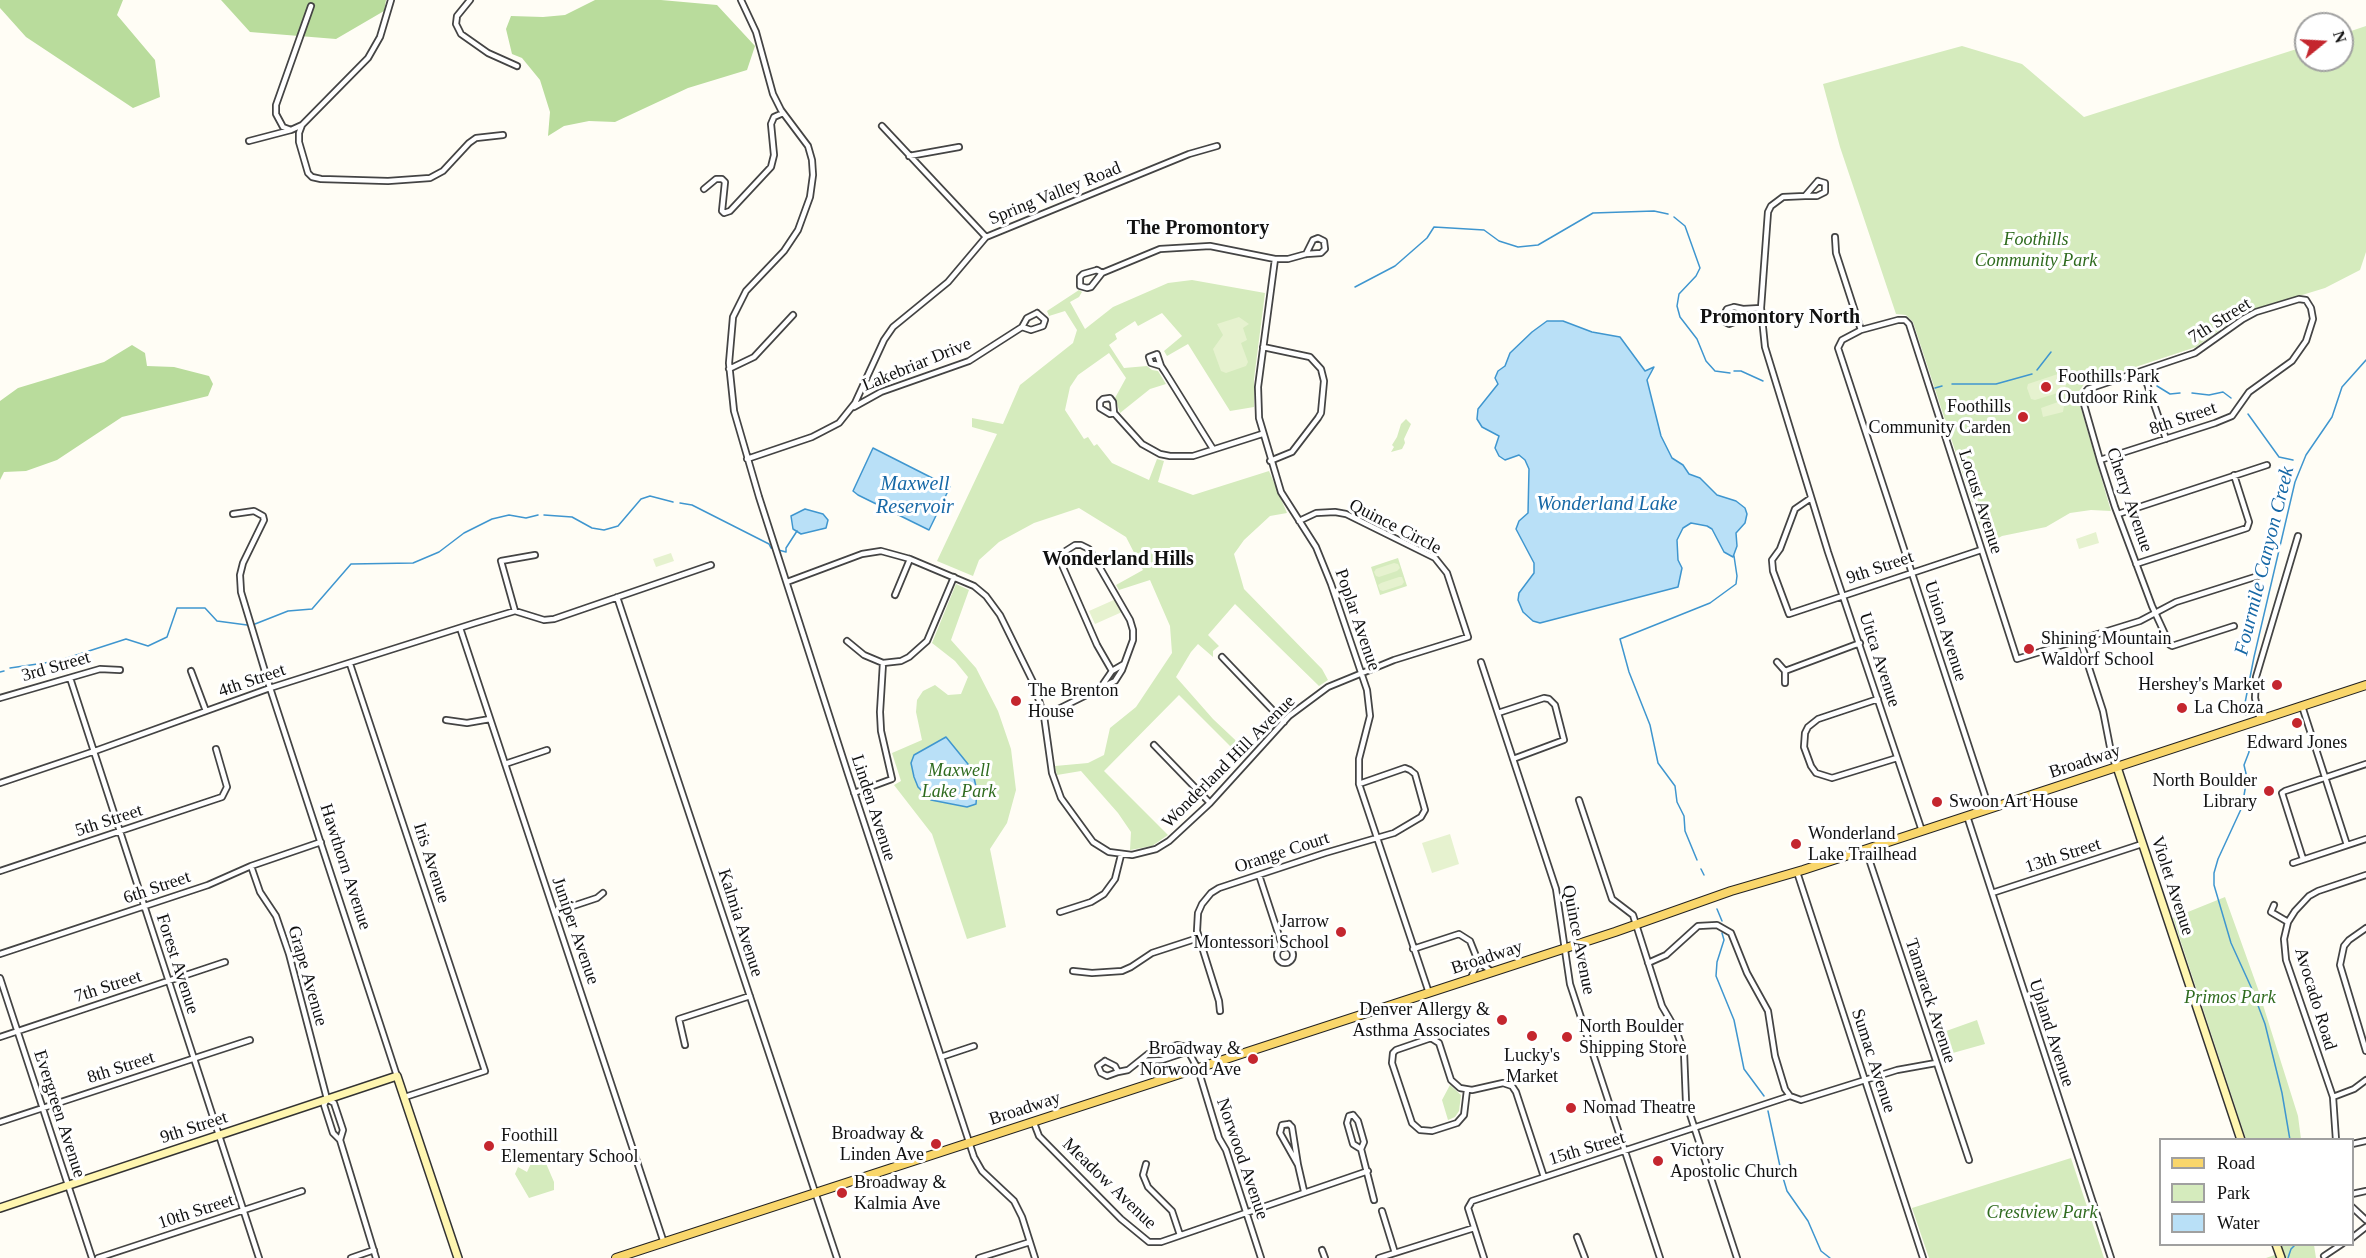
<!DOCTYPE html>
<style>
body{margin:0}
#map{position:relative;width:2366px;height:1258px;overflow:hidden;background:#fffdf5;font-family:"Times New Roman",serif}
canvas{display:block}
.legend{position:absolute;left:2159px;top:1138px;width:195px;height:108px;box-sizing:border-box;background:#fff;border:2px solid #a0a0a0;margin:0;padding:8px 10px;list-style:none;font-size:18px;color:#111}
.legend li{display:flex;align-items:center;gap:12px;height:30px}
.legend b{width:30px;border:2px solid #a0a0a0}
.north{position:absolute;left:2294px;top:12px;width:60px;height:60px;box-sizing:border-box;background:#fff;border:2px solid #a0a0a0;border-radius:50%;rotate:72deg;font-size:16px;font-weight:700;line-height:24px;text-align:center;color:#111}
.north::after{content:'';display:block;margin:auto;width:21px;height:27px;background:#c4262e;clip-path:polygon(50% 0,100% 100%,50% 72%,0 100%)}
</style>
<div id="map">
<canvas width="2366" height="1258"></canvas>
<ul class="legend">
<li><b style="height:8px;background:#f9d66b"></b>Road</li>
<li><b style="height:16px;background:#d5ebbd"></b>Park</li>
<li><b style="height:16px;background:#b9e0f7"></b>Water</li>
</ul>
<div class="north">N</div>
</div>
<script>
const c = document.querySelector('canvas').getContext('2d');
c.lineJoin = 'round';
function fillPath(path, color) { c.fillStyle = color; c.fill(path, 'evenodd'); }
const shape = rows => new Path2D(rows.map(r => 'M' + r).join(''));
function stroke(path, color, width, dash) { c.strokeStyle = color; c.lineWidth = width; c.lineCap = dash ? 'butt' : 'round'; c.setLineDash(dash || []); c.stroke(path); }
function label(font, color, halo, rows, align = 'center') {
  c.font = font + ' "Times New Roman",serif'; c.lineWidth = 6; c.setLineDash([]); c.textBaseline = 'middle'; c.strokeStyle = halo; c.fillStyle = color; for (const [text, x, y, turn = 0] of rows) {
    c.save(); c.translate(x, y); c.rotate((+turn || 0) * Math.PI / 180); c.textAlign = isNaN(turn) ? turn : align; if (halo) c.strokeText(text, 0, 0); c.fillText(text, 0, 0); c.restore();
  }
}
const green = shape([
 [2366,26,2366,252,2360,270,2325,288,2253,310,2234,320,2196,347,2084,384,2077,395,2111,511,2091,510,2070,513,2046,527,2002,536,1986,545,1913,322,1906,315,1896,314,1840,147,1823,84,1962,46,2022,64,2084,117,2306,46,2306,60,2342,60,2342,34],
 [1192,280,1265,293,1254,379,1254,407,1230,411,1188,344,1167,356,1164,351,1182,336,1162,313,1138,326,1135,321,1115,334,1117,339,1109,345,1124,368,1147,366,1152,370,1158,371,1166,384,1150,389,1120,413,1115,398,1126,378,1109,353,1078,375,1070,387,1065,410,1084,439,1088,437,1094,446,1097,444,1112,463,1149,480,1157,459,1164,461,1158,482,1193,495,1269,471,1287,513,1270,516,1244,540,1234,554,1244,589,1322,669,1328,680,1319,686,1235,604,1208,635,1219,646,1213,651,1213,657,1198,644,1191,652,1176,677,1213,719,1248,752,1242,758,1179,695,1104,771,1168,835,1152,846,1130,850,1131,832,1118,813,1081,771,1057,775,1055,766,1088,763,1104,755,1110,728,1136,707,1172,653,1170,626,1150,580,1119,590,1116,585,1143,570,1126,537,1079,508,1034,523,999,542,979,560,973,576,937,561,997,434,972,427,972,418,1003,424,1020,385,1073,343,1077,330,1065,311,1049,316,1047,311,1079,290,1082,292,1079,297,1070,302,1085,329,1113,307,1168,283],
 [1406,419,1411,424,1404,439,1405,443,1402,449,1391,452,1394,447,1392,445,1397,437,1401,424],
 [1398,558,1407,586,1380,595,1371,567],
 [956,584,969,590,951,640,976,668,998,711,1011,749,1016,790,1007,823,990,849,1006,927,967,939,932,834,894,785,901,781,892,753,922,740,916,712,917,700,923,691,935,685,948,695,961,694,968,677,955,661,932,643],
 [2225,897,2258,989,2298,1116,2301,1139,2246,1139,2173,918],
 [1977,1020,1985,1044,1942,1056,1935,1035],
 [1450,1085,1461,1095,1459,1111,1455,1117,1448,1120,1442,1100],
 [542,1154,554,1182,554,1190,529,1198,515,1174,518,1167,527,1172,534,1157],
 [2071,1158,2104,1258,1929,1258,1912,1208],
 [2281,1245,2314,1245,2316,1258,2266,1258,2283,1252]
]);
const forest = shape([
 [0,0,123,0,117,15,155,60,160,97,133,108,26,37,0,8],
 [221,0,386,0,384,11,336,39,250,32],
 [595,0,661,0,717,5,755,46,747,70,688,88,615,122,589,121,564,126,548,136,550,112,540,80,522,58,512,54,506,29,511,16,543,17,565,15],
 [132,345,145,353,147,366,174,367,209,376,213,384,208,396,122,417,57,460,26,471,4,472,0,480,0,401,18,388,104,362]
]);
const pitch = shape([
 [1239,317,1249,324,1243,328,1247,340,1241,343,1248,362,1246,366,1226,373,1221,371,1213,349,1223,335,1217,324],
 [2058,374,2063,376,2066,385,2064,391,2035,400,2031,399,2027,388,2028,384],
 [2058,402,2064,406,2063,412,2043,417,2041,408],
 [2096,532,2099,543,2079,549,2076,539],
 [671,553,674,561,656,567,653,559],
 [1394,563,1398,564,1400,568,1397,571,1379,577,1376,576,1374,572,1376,569],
 [1399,577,1402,577,1404,582,1402,585,1383,591,1380,590,1378,585,1381,583],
 [1116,599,1122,612,1095,624,1089,611],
 [1450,834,1459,864,1432,873,1422,843]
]);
const water = shape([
 [1547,321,1563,321,1592,332,1620,337,1645,371,1654,367,1647,380,1661,436,1672,458,1683,465,1689,474,1700,478,1717,495,1736,501,1745,508,1747,514,1745,523,1736,533,1737,546,1733,557,1724,552,1712,529,1707,526,1691,523,1683,528,1677,540,1678,560,1682,568,1678,587,1540,623,1533,621,1523,612,1518,600,1519,593,1534,573,1534,563,1516,529,1519,521,1528,513,1529,469,1525,460,1519,455,1505,460,1499,456,1495,448,1499,436,1482,427,1477,419,1478,409,1498,384,1495,378,1498,371,1505,366,1510,353,1532,332,1547,321],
 [873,448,950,487,929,530,858,495,853,491,873,448],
 [805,509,823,514,828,520,826,528,801,534,793,529,791,516,805,509],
 [946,737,972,769,977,791,976,804,967,807,931,800,918,787,914,777,911,763,914,755,946,737]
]);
const stream = shape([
 [1674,217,1685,226,1700,268,1696,276,1679,294,1677,306,1680,317,1697,339,1706,361,1715,371,1730,373],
 [1355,287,1395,266,1427,238,1434,227,1484,230,1499,241,1518,247,1538,245,1593,213,1654,211,1668,214],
 [2037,370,2051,352],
 [1734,371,1741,371,1763,381],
 [1952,384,1996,384,2032,374],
 [2157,386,2170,394,2180,393],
 [1935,388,1942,386],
 [2192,393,2209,395,2223,392,2231,398],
 [2248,414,2279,457,2293,460],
 [680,503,692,505,769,544,771,548,786,552,786,548,797,531],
 [544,515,572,517,592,528,604,530,618,526,641,499,650,496,673,502],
 [255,624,288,611,312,609,351,564,413,563,439,552,464,533,492,519,509,515,526,518,538,515],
 [10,668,58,661,126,639,148,646,167,637,177,608,205,608,217,621,247,625],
 [0,672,4,671],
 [2246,715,2245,703,2254,657,2295,482,2306,455,2332,417,2342,387,2366,360],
 [2248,734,2249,752,2244,765,2247,778,2242,807,2218,859,2214,873,2214,885,2231,943,2251,987,2265,1024,2282,1093,2290,1140],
 [1697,860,1685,831,1684,816,1677,802,1675,786,1658,763,1650,725,1629,672,1620,639,1710,603,1736,584,1737,576,1734,556],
 [1701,869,1704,875],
 [1717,909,1722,921],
 [1722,933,1724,940,1717,962,1716,976,1734,1020,1744,1069,1764,1096],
 [1768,1111,1781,1171,1787,1191,1808,1221,1821,1251,1830,1258],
 [2288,1258,2291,1249,2296,1244]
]);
const street = shape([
 [391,0,380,37,368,58,302,125,299,133,299,142,308,173,312,177,321,179,388,181,430,178,443,171,469,143,476,138,503,135],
 [470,0,457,16,456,24,461,34,488,53,517,66],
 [741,0,756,32,773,94,781,110,808,146,812,160,813,175,810,197,798,230,784,251,746,291,733,317,729,363,734,411,759,497,848,774,974,1157,982,1171,1014,1201,1022,1217,1035,1258],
 [302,125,291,130,283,127,276,114,276,105,311,6],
 [882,126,986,237],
 [249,141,291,130],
 [909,156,959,147],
 [1818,181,1825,183,1825,192,1817,196,1805,196,1818,181],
 [704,189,716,179,722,179,725,182,722,211,724,213,730,211,771,167,774,155,771,124,774,117,783,113],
 [1805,196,1783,197,1771,206,1768,212,1761,308,1765,347,1828,552,1922,831],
 [1835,237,1836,253,1861,330],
 [1275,259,1258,387,1259,418,1281,492,1316,547,1331,584,1367,690,1370,716,1359,759,1359,784,1429,993],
 [1097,270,1102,273,1091,287,1087,288,1080,286,1080,277,1083,274,1097,270],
 [1102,273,1160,249,1210,246,1275,259,1288,259,1306,254,1321,253,1325,249,1324,241,1318,238,1313,240,1306,254],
 [1734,307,1743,309,1737,321,1729,324,1725,322,1723,316,1727,309,1734,307],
 [1743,309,1761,308],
 [1037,313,1045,320,1043,326,1031,330,1022,327,1027,318,1037,313],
 [1263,347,1310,357,1321,369,1324,381,1321,413,1318,418,1292,452,1270,461],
 [1161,366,1157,354,1149,357,1151,363,1161,366,1165,372,1213,449],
 [729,369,754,357,793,315],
 [2143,372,2166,439],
 [854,407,881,392,969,361,1022,327],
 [1114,413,1110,414,1100,408,1100,402,1103,399,1110,398,1113,402,1114,413,1142,444,1160,454,1170,456,1193,456,1262,434],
 [747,459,812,437,839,423,855,403,884,340,893,327,948,282,986,237,1189,154,1217,146],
 [2100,460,2215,423,2232,416,2249,392,2292,361,2306,341,2313,319,2311,308,2306,300,2299,299,2256,312,2243,319,2195,353,2088,389,2083,395,2083,401,2100,460,2115,507,2152,606,2170,645,2172,646,2234,626],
 [1811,498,1795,509,1780,549,1772,560,1773,571,1789,614,1981,550],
 [233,514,254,511,263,516,264,520,243,563,240,575,241,592,270,688,397,1076],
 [2118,514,2267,465],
 [2136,564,2247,528,2249,522,2234,475],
 [787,582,862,554,881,551,910,559,974,586,986,596,1000,615,1033,682,1044,716,1052,773,1061,798,1093,842,1109,852,1132,855,1156,849,1169,841,1210,803,1289,716,1328,687,1394,660,1468,637,1447,573,1435,558,1346,514,1335,512,1316,513,1299,521],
 [895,595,910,559],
 [617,597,837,1258],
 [515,611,501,561,535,555],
 [460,628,664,1243],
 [2080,640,2103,711,2110,747,2116,767],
 [847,641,864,655,883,663,901,661,909,657,927,641,954,577],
 [1222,657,1284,722],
 [1481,662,1556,889,1570,984,1660,1258],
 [1777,662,1785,671,1860,643],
 [350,664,485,1071,405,1097],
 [191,671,206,711],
 [70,678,259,1258],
 [1785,683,1785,671],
 [1101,687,1112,671,1124,664],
 [0,698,100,669,120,670],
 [1878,699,1818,719,1808,727,1805,733,1804,747,1811,766,1816,773,1832,778,1897,758],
 [2302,706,2347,845],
 [1498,713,1544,698,1549,699,1555,705,1564,740,1513,759],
 [1044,716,1115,681,1122,670,1133,640,1133,630,1130,620,1089,549,1081,545,1075,545,1064,552,1062,565,1097,645,1112,671],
 [446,720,467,723,490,719],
 [2260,720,2255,698,2256,677,2298,536],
 [1154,745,1210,803],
 [505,764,547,750],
 [0,783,95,751,270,688,475,623,515,611,544,620,554,619,711,565],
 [854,793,892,779,881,731,880,712,883,663],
 [1579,800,1612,899,1633,915,1662,1006,1676,1030,1684,1052,1686,1102,1737,1258],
 [1989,808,1842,360,1838,348,1842,340,1861,330,1898,320,1905,320,1909,324,2017,659,2140,621,2176,602,2258,576],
 [1967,816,2111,1258],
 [1866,850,1969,1160],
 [2303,859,2282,793,2285,791,2366,764],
 [2293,863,2366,839],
 [251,866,260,892,276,916,289,954,327,1099,324,1105,333,1133,340,1140,376,1258],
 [0,871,222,797,227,787,216,749],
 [1797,872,1923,1258],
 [1259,875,1283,948],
 [1992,893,2142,844],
 [2274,905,2271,912,2288,922],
 [555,912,597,898,603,893],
 [1060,912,1091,902,1104,894,1115,879,1121,855],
 [2366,928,2349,940,2344,946,2340,965,2366,1051],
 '1277 955a8 8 0 1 1 16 0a8 8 0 1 1-16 0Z',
 [1413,949,1459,934,1470,941,1478,961,1492,972],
 [0,954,208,885,251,866,321,842],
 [1648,963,1666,955,1698,926,1717,925,1731,933,1747,973,1768,1011,1775,1056,1785,1089,1790,1096],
 [1073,971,1092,973,1122,971,1131,967,1152,953,1198,938],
 [0,978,92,1258],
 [1471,978,1478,961],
 [1220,1011,1219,1001,1197,931,1198,913,1202,904,1211,893,1219,888,1325,853,1394,833,1421,817,1425,810,1415,774,1410,770,1405,768,1359,784],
 [0,1037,225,962],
 [685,1045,679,1019,750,996],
 [941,1057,974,1046],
 [1105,1061,1115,1066,1118,1072,1107,1076,1101,1073,1098,1066,1105,1061],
 [1142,1061,1162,1060,1189,1051],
 [1118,1072,1128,1070,1148,1054,1159,1050,1177,1045,1186,1047,1198,1069,1219,1138,1226,1150,1261,1258],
 [1467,1090,1464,1115,1457,1123,1432,1131,1420,1130,1412,1123,1392,1063,1393,1053,1396,1050,1431,1038,1439,1043,1451,1080,1460,1088,1472,1090,1503,1083,1512,1086,1516,1092,1544,1177],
 [2333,1097,2354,1089,2366,1080],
 [327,1099,334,1103,343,1130,340,1140],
 [1353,1115,1358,1121,1364,1142,1361,1149,1353,1144,1347,1123,1349,1116,1353,1115],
 [0,1122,250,1040],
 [1034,1123,1039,1136,1121,1219,1149,1242,1161,1242,1368,1171],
 [1289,1124,1292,1127,1298,1165,1280,1133,1282,1125,1289,1124],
 [2336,1140,2333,1097,2286,960,2284,939,2288,922,2295,911,2309,896,2318,891,2366,875],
 [2352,1144,2366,1141],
 [1361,1149,1374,1200],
 [1146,1164,1143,1175,1148,1187,1172,1211,1180,1235],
 [1298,1165,1304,1191],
 [2352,1194,2366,1191],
 [2352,1207,2366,1220],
 [1382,1211,1395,1253],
 [1577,1237,1585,1258],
 [2352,1238,2366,1227],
 [1322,1250,1325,1258],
 [2324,1256,2342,1244],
 [98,1258,302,1191],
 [351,1258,374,1250],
 [979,1258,1030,1242],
 [1379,1258,1474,1228],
 [1484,1258,1468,1208,1472,1201,1790,1096,1801,1100,1897,1070,1936,1063]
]);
const secondary = shape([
 [2117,767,2241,1140],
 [0,1208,397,1076,458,1258],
 [2276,1244,2281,1258]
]);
const primary = shape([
 [616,1258,1615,932,1731,891,1803,870,2366,685]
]);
const markers = [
 [2046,387,6,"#c4262e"],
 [2023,417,6,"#c4262e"],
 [2029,649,6,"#c4262e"],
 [2277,685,6,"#c4262e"],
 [1016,701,6,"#c4262e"],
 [2182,708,6,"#c4262e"],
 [2297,723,6,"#c4262e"],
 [2269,791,6,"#c4262e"],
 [1937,802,6,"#c4262e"],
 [1796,844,6,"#c4262e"],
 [1341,932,6,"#c4262e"],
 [1502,1020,6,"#c4262e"],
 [1532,1036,6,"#c4262e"],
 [1567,1037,6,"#c4262e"],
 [1253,1059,6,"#c4262e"],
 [1571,1108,6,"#c4262e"],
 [936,1144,6,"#c4262e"],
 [489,1146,6,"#c4262e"],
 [1658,1161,6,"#c4262e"],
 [842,1193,6,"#c4262e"]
];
const streetNames = [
 ["Spring Valley Road",1055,194,-22],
 ["7th Street",2220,321,-32],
 ["Lakebriar Drive",917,365,-22],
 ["8th Street",2183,419,-19],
 ["Cherry Avenue",2129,500,71],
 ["Locust Avenue",1980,502,72],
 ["Quince Circle",1395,527,27],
 ["9th Street",1880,568,-19],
 ["Poplar Avenue",1357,620,71],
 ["Union Avenue",1945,631,72],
 ["Utica Avenue",1879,660,72],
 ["3rd Street",56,667,-16],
 ["4th Street",252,681,-19],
 ["Wonderland Hill Avenue",1229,762,-45],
 ["Broadway",2085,762,-18],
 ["Linden Avenue",873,808,72],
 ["5th Street",109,821,-18],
 ["Orange Court",1282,853,-18],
 ["13th Street",2063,856,-18],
 ["Iris Avenue",431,863,72],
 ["Hawthorn Avenue",345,867,72],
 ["Violet Avenue",2172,886,72],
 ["6th Street",157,888,-19],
 ["Kalmia Avenue",740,923,72],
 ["Juniper Avenue",575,931,71],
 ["Quince Avenue",1578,940,79],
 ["Broadway",1487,958,-18],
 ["Forest Avenue",177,964,72],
 ["Grape Avenue",307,976,74],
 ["7th Street",108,987,-18],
 ["Avocado Road",2315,999,73],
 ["Tamarack Avenue",1930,1001,72],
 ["Upland Avenue",2051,1033,72],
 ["Sumac Avenue",1873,1061,72],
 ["8th Street",121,1068,-18],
 ["Broadway",1025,1109,-18],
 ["Evergreen Avenue",59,1114,72],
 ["9th Street",194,1128,-18],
 ["15th Street",1587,1149,-17],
 ["Norwood Avenue",1242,1159,71],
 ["Meadow Avenue",1109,1184,44],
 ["10th Street",196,1212,-18]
];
const parkNames = [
 ["Foothills",2036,240],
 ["Community Park",2036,261],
 ["Maxwell",959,771],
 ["Lake Park",959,792],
 ["Primos Park",2230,998],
 ["Crestview Park",2042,1213]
];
const poiNames = [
 ["Foothills Park",2058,377],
 ["Outdoor Rink",2058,398],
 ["Foothills",2011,407,"right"],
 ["Community Carden",2011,428,"right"],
 ["Shining Mountain",2041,639],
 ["Waldorf School",2041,660],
 ["Hershey's Market",2265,685,"right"],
 ["The Brenton",1028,691],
 ["House",1028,712],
 ["La Choza",2194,708],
 ["Edward Jones",2297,743,"center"],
 ["North Boulder",2257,781,"right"],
 ["Library",2257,802,"right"],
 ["Swoon Art House",1949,802],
 ["Wonderland",1808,834],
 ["Lake Trailhead",1808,855],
 ["Jarrow",1329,922,"right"],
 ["Montessori School",1329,943,"right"],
 ["Denver Allergy &",1490,1010,"right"],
 ["Asthma Associates",1490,1031,"right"],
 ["North Boulder",1579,1027],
 ["Shipping Store",1579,1048],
 ["Broadway &",1241,1049,"right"],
 ["Norwood Ave",1241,1070,"right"],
 ["Lucky's",1532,1056,"center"],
 ["Market",1532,1077,"center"],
 ["Nomad Theatre",1583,1108],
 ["Broadway &",924,1134,"right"],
 ["Linden Ave",924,1155,"right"],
 ["Foothill",501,1136],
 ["Elementary School",501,1157],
 ["Victory",1670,1151],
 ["Apostolic Church",1670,1172],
 ["Broadway &",854,1183],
 ["Kalmia Ave",854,1204]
];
const neighbourhoodNames = [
 ["The Promontory",1198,229],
 ["Promontory North",1780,318],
 ["Wonderland Hills",1118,560]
];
const waterNames = [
 ["Maxwell",915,485],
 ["Reservoir",915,508],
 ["Wonderland Lake",1607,505],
 ["Fourmile Canyon Creek",2265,561,-76]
];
fillPath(green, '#d5ebbd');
fillPath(forest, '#b9dc9c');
fillPath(pitch, '#e6f2cf');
fillPath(water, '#b9e0f7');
stroke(water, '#3f96cf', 1.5);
stroke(stream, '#3f96cf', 1.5);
stroke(street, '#444', 8);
stroke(secondary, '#333', 10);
stroke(primary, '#222', 10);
stroke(street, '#fff', 4.5);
stroke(secondary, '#fff6b0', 7);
stroke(primary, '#f9d66b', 8);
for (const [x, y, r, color] of markers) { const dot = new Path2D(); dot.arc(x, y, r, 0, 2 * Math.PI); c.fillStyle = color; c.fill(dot); stroke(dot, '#fff', 2); }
label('18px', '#111', '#fff', streetNames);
label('italic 18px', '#2f6b1f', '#fff', parkNames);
label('18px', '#111', '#fff', poiNames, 'left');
label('bold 20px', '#111', '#fff', neighbourhoodNames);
label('italic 20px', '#1768a6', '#fff', waterNames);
</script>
